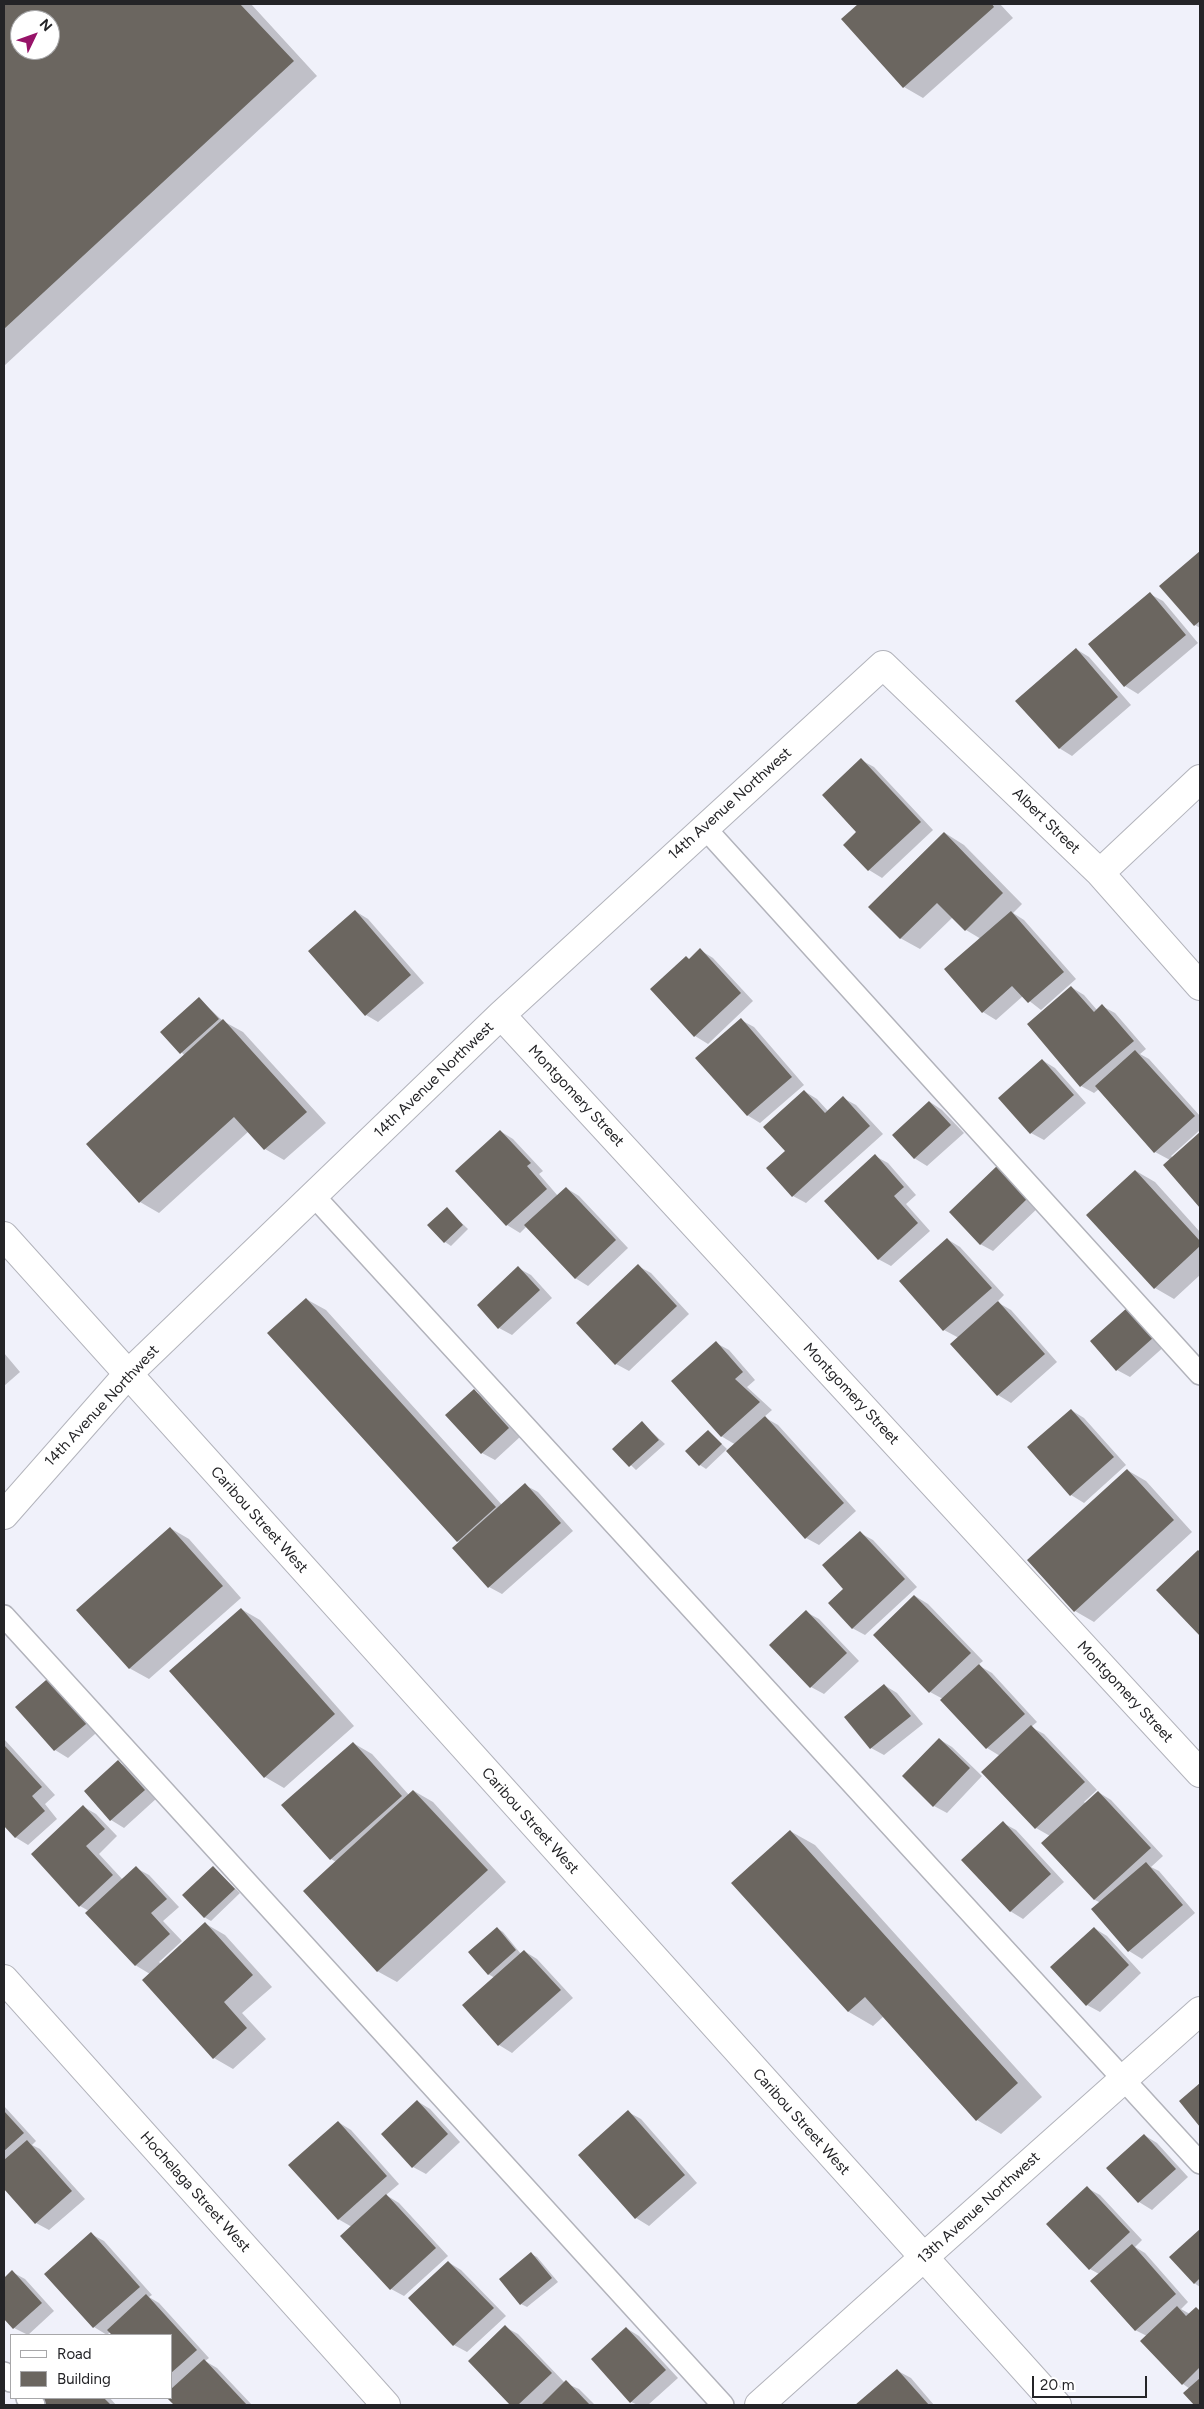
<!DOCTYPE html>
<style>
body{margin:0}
#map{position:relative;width:1204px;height:2409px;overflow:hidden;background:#f0f1fa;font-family:Figtree,sans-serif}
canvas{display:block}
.frame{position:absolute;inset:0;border:5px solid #242427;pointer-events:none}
.legend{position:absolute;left:10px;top:2334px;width:162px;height:65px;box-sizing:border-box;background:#fff;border:1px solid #a7a7a9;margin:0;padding:6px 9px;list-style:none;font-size:15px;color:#242427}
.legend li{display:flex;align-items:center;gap:10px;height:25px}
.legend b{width:25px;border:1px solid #a7a7a9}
.north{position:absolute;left:10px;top:10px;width:50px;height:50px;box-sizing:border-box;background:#fff;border:1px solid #a7a7a9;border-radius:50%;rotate:48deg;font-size:14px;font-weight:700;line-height:20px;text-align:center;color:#242427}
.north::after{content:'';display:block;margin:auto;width:18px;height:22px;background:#971369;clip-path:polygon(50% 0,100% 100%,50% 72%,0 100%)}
.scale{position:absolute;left:1032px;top:2376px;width:115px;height:22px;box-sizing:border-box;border:2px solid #242427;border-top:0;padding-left:6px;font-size:15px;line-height:18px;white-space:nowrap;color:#242427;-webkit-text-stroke:4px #fff;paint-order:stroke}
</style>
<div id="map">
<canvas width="1204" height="2409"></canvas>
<div class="frame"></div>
<ul class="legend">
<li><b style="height:6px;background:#fff"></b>Road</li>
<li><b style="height:14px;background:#6b6660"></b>Building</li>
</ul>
<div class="north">N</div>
<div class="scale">20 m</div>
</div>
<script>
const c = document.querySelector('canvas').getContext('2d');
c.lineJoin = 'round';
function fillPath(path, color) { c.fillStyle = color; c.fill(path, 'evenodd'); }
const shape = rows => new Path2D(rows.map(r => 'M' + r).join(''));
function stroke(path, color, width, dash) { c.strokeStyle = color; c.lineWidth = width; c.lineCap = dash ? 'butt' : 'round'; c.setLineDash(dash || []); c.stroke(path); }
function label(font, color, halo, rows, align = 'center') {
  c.font = font + ' Figtree,sans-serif'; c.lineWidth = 5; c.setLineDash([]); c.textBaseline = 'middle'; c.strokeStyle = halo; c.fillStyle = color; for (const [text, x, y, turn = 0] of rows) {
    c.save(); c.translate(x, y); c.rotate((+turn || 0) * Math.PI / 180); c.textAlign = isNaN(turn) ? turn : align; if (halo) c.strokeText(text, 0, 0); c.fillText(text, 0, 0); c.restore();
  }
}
const shadow = shape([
 [4,4,251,4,317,76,4,366],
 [20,20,50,20,50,50,20,50],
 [860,4,1000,4,1013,18,923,98,904,87,843,19],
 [1200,553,1200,628,1195,625,1161,586],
 [1150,594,1163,601,1198,643,1138,694,1125,686,1090,644],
 [1076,649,1089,657,1131,705,1072,756,1059,748],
 [861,760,874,767,933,830,882,878,869,870,858,832],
 [945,833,964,845,1022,904,1013,913,1024,920,1076,979,1041,1010,1023,996,996,1020,983,1012,981,939,966,930,953,917,920,949,900,938],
 [355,911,368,919,424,983,378,1022,366,1015],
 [700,950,713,958,753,1001,708,1044,695,1036,690,960],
 [1071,987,1084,995,1097,1010,1102,1006,1115,1013,1146,1049,1140,1054,1149,1059,1200,1116,1200,1130,1171,1156,1173,1158,1200,1134,1200,1206,1165,1165,1170,1160,1155,1152,1099,1089,1094,1093,1081,1086],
 [199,999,223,1021,243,1032,326,1123,284,1160,265,1149,249,1131,159,1213,140,1202,185,1056,162,1032],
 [741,1020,754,1027,804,1085,760,1123,747,1115],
 [1042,1060,1055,1068,1086,1103,1044,1140,1031,1133],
 [804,1091,817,1099,828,1111,843,1098,856,1105,883,1134,806,1203,793,1196,786,1151],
 [930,1102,942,1110,964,1133,927,1166,914,1158],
 [500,1131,513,1139,543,1171,539,1174,558,1196,566,1188,579,1196,628,1248,588,1286,575,1278,527,1226,520,1233,507,1225,457,1171],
 [875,1156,888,1163,916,1195,906,1204,930,1231,891,1266,878,1259],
 [999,1165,1042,1204,993,1251,980,1244],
 [1136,1171,1155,1182,1200,1232,1200,1275,1174,1299,1155,1288],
 [447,1209,468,1229,451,1246,445,1242],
 [947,1239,960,1247,1004,1295,997,1302,1011,1310,1057,1362,1011,1403,998,1395,952,1344,959,1338,944,1330,900,1281],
 [638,1266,651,1273,689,1314,629,1371,616,1364],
 [518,1268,531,1275,552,1298,512,1335,499,1328],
 [306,1299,326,1310,502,1505,525,1485,538,1492,573,1531,502,1594,489,1587,458,1541],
 [1128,1309,1166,1345,1130,1377,1117,1370],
 [716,1343,729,1350,755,1380,747,1387,772,1410,764,1417,778,1425,856,1511,819,1545,806,1538,736,1445,721,1436],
 [4,1353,20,1372,4,1386],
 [474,1391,487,1398,521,1436,495,1460,482,1453],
 [1071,1410,1084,1418,1126,1465,1084,1503,1071,1495],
 [642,1423,665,1444,636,1470,614,1449],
 [708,1431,727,1449,706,1469,700,1465],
 [1127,1470,1146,1481,1192,1532,1094,1622,1075,1611,1028,1560],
 [170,1528,189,1539,241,1598,149,1679,129,1668],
 [860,1533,873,1540,917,1587,865,1635,852,1628,845,1589],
 [1198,1552,1200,1553,1200,1635,1158,1590],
 [915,1596,928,1604,983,1661,978,1665,992,1673,1037,1722,1031,1727,1044,1734,1097,1790,1084,1802,1086,1804,1098,1792,1111,1800,1163,1856,1151,1867,1159,1871,1195,1913,1142,1959,1129,1951,1093,1909,1101,1903,1095,1900,1043,1843,1050,1836,1036,1828,1000,1756,987,1748,943,1699,930,1692],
 [241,1609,260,1620,354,1726,284,1788,265,1777],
 [806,1612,819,1619,859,1661,824,1694,811,1687],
 [884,1685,897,1693,923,1724,884,1755,871,1748],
 [17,1707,104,1726,68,1758,55,1750],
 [4,1739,55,1795,45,1804,57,1819,28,1845,15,1837,4,1824],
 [939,1739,952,1747,982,1776,947,1813,934,1806],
 [353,1743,372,1754,409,1795,414,1791,433,1802,506,1882,397,1982,377,1971,336,1862,331,1859],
 [118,1762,131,1769,157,1798,124,1828,111,1820,85,1792],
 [84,1807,96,1814,117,1836,99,1854,123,1880,136,1868,149,1875,179,1907,163,1921,182,1941,159,1962,161,1964,206,1924,225,1935,272,1987,242,2013,266,2039,233,2069,214,2058,150,1974,135,1965,89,1911,80,1906],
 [1003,1823,1016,1830,1064,1882,1023,1919,1010,1911],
 [790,1831,815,1845,1042,2097,1001,2134,977,2120,884,2016,873,2026,849,2012,733,1883],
 [213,1867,240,1893,211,1921,204,1917],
 [497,1928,503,1932,521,1954,524,1951,537,1959,573,1998,512,2053,499,2045,495,1978,488,1974],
 [1094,1928,1107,1936,1141,1973,1100,2012,1087,2005],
 [417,2101,430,2109,460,2142,426,2174,413,2167],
 [4,2106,36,2141,32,2145,40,2149,85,2199,49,2230,36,2223,4,2187],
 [628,2112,641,2119,697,2183,649,2226,636,2218,579,2155],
 [338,2122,351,2130,399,2184,386,2195,399,2203,448,2256,404,2296,391,2289,352,2227,338,2219],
 [1144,2135,1157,2143,1188,2177,1152,2210,1139,2202,1107,2169],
 [1087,2188,1100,2195,1142,2240,1135,2247,1145,2253,1188,2302,1181,2309,1190,2314,1196,2308,1200,2311,1200,2405,1196,2405,1185,2393,1190,2389,1183,2384,1147,2336,1135,2330,1099,2274,1090,2269],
 [1200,2231,1200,2287,1194,2283,1171,2257],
 [91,2234,104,2241,152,2295,149,2297,159,2303,209,2358,205,2361,217,2368,252,2405,176,2405,169,2398,171,2398,171,2335,113,2335,110,2332,107,2335,94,2327,46,2274],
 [531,2254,537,2257,558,2282,527,2307,521,2304],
 [448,2262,461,2270,506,2316,467,2352,454,2345],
 [12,2272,25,2279,54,2311,28,2335,14,2328,4,2317,4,2279],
 [505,2327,518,2334,565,2383,579,2389,595,2405,512,2405,470,2361],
 [626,2328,639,2336,678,2378,648,2405,638,2405,631,2402],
 [898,2371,911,2378,934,2405,857,2405],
 [38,2398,110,2398,116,2405,44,2405]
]);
const building = shape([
 [4,4,240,4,294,61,4,329],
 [20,20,50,20,50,50,20,50],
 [858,4,992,4,994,7,903,88,841,19],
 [1200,551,1200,621,1194,626,1159,586],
 [1150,592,1186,635,1124,687,1088,644],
 [1076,648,1118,697,1059,749,1015,701],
 [861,758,921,822,868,871,843,845,856,832,822,795],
 [944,832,1003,893,965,931,937,903,900,939,868,907],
 [355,910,411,975,365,1016,308,951],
 [1011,911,1064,972,1028,1003,1012,986,982,1013,944,969],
 [700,948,741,993,694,1037,650,989,686,956,689,959],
 [1071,986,1094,1012,1102,1004,1134,1041,1080,1087,1027,1024],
 [199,997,219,1019,180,1054,160,1032],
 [741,1018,792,1077,747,1116,695,1058],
 [223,1019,307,1112,264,1150,234,1117,139,1203,86,1144],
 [1135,1050,1195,1116,1154,1153,1095,1086],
 [1042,1059,1074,1095,1030,1134,998,1098],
 [804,1090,825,1113,843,1096,870,1126,792,1197,766,1168,785,1151,763,1127],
 [929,1101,951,1125,914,1159,892,1135],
 [500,1130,531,1163,527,1166,547,1189,506,1226,455,1171],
 [1200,1132,1200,1208,1163,1165],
 [875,1154,904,1187,894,1196,918,1223,878,1260,824,1201],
 [999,1164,1030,1196,980,1245,949,1212],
 [1135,1170,1200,1241,1200,1246,1154,1289,1086,1215],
 [566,1187,616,1240,575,1279,524,1225],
 [447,1207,463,1225,444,1243,427,1225],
 [947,1238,992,1288,943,1331,899,1281],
 [638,1264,677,1306,615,1365,576,1323],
 [518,1266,540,1290,498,1329,477,1305],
 [306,1298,496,1507,457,1542,267,1333],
 [998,1301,1045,1354,997,1396,950,1344],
 [1128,1307,1154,1337,1116,1371,1090,1341],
 [716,1341,743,1372,735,1379,760,1402,721,1437,671,1381],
 [474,1389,509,1428,481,1454,445,1415],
 [1071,1409,1114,1457,1070,1496,1027,1447],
 [765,1416,844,1503,805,1539,726,1451],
 [642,1421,659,1440,629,1467,612,1449],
 [708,1430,722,1444,699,1466,685,1451],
 [1127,1469,1174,1520,1074,1612,1027,1560],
 [525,1483,561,1523,488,1588,452,1548],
 [170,1527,223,1586,129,1669,76,1610],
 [860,1531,905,1579,852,1629,828,1603,843,1589,822,1565],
 [1198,1550,1200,1552,1200,1636,1156,1590],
 [914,1595,971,1653,929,1693,873,1635],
 [241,1608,335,1714,264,1778,169,1671],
 [806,1610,847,1653,810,1688,769,1645],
 [979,1664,1025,1714,986,1749,940,1700],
 [53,1674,92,1719,54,1751,15,1707],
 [884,1684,911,1716,870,1749,844,1717],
 [1031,1725,1085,1782,1035,1829,981,1772],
 [939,1738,970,1768,933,1807,902,1776],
 [353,1742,402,1796,330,1860,281,1805],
 [4,1745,42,1787,32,1796,45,1811,15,1838,4,1826],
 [118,1760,145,1790,110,1821,84,1791],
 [413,1790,488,1870,377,1972,303,1891],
 [1098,1791,1151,1848,1094,1900,1041,1843],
 [83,1805,105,1829,86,1846,113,1875,79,1907,31,1854],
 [1003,1821,1051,1874,1010,1912,961,1860],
 [790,1830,1018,2083,976,2121,865,1997,848,2012,731,1883],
 [1146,1862,1183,1905,1128,1952,1091,1909],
 [136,1866,167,1899,151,1913,170,1934,135,1966,85,1913],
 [213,1866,235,1889,204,1918,182,1895],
 [205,1922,253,1975,224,2002,247,2028,213,2059,142,1980],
 [497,1927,516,1950,488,1975,468,1952],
 [1094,1927,1129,1965,1086,2006,1050,1967],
 [524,1950,561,1990,498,2046,462,2005],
 [1200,2083,1200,2127,1179,2101],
 [417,2100,448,2134,412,2168,381,2134],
 [628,2110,685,2175,635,2219,578,2155],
 [4,2111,24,2133,4,2151],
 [338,2121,387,2176,338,2220,288,2165],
 [1144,2134,1176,2169,1138,2203,1106,2168],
 [27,2140,72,2191,35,2224,4,2189,4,2160],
 [1087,2186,1130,2232,1089,2270,1046,2224],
 [386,2194,436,2248,390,2290,340,2236],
 [1200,2229,1200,2278,1194,2284,1169,2257],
 [91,2232,140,2287,93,2328,44,2274],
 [1132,2244,1176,2294,1135,2331,1090,2281],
 [531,2252,552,2278,520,2305,499,2279],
 [448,2261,494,2308,453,2346,408,2298],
 [12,2270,42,2303,13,2329,4,2319,4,2278],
 [146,2294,197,2350,171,2373,171,2335,112,2335,107,2330],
 [1177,2306,1186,2316,1196,2307,1200,2311,1200,2367,1182,2385,1140,2341],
 [505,2325,552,2373,518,2405,510,2405,468,2361],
 [626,2327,666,2370,630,2403,591,2359],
 [204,2359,247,2405,174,2405,167,2398,171,2398,171,2389],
 [897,2369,929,2405,855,2405],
 [1200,2378,1200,2405,1194,2405,1183,2393],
 [566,2380,590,2405,541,2405],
 [36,2398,104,2398,111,2405,43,2405]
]);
const service = shape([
 [704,827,1200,1374],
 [314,1196,1200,2163],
 [4,1616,723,2405],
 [4,2373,11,2381],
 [27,2398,34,2405]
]);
const minor = shape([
 [1100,873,1200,779],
 [501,1015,1200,1773],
 [4,1515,128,1374,501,1015,883,665,1100,873,1200,986],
 [4,1979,386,2405],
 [759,2405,923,2258]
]);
const tertiary = shape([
 [4,1236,1057,2405],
 [923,2258,1200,2011]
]);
const streetNames = [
 ["14th Avenue Northwest",730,804,-42],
 ["Albert Street",1046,821,44],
 ["14th Avenue Northwest",434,1080,-44],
 ["Montgomery Street",576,1096,47],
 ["Montgomery Street",851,1394,47],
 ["14th Avenue Northwest",102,1406,-47],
 ["Caribou Street West",259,1520,48],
 ["Montgomery Street",1125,1692,47],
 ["Caribou Street West",530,1821,48],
 ["Caribou Street West",801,2122,48],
 ["Hochelaga Street West",195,2192,48],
 ["13th Avenue Northwest",979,2208,-42]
];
fillPath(shadow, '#0003');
fillPath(building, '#6b6660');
stroke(service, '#b2b3bb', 24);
stroke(minor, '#b2b3bb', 30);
stroke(tertiary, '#b2b3bb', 30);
stroke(service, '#fff', 21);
stroke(minor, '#fff', 28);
stroke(tertiary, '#fff', 28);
label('15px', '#242427', '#fff', streetNames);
</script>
